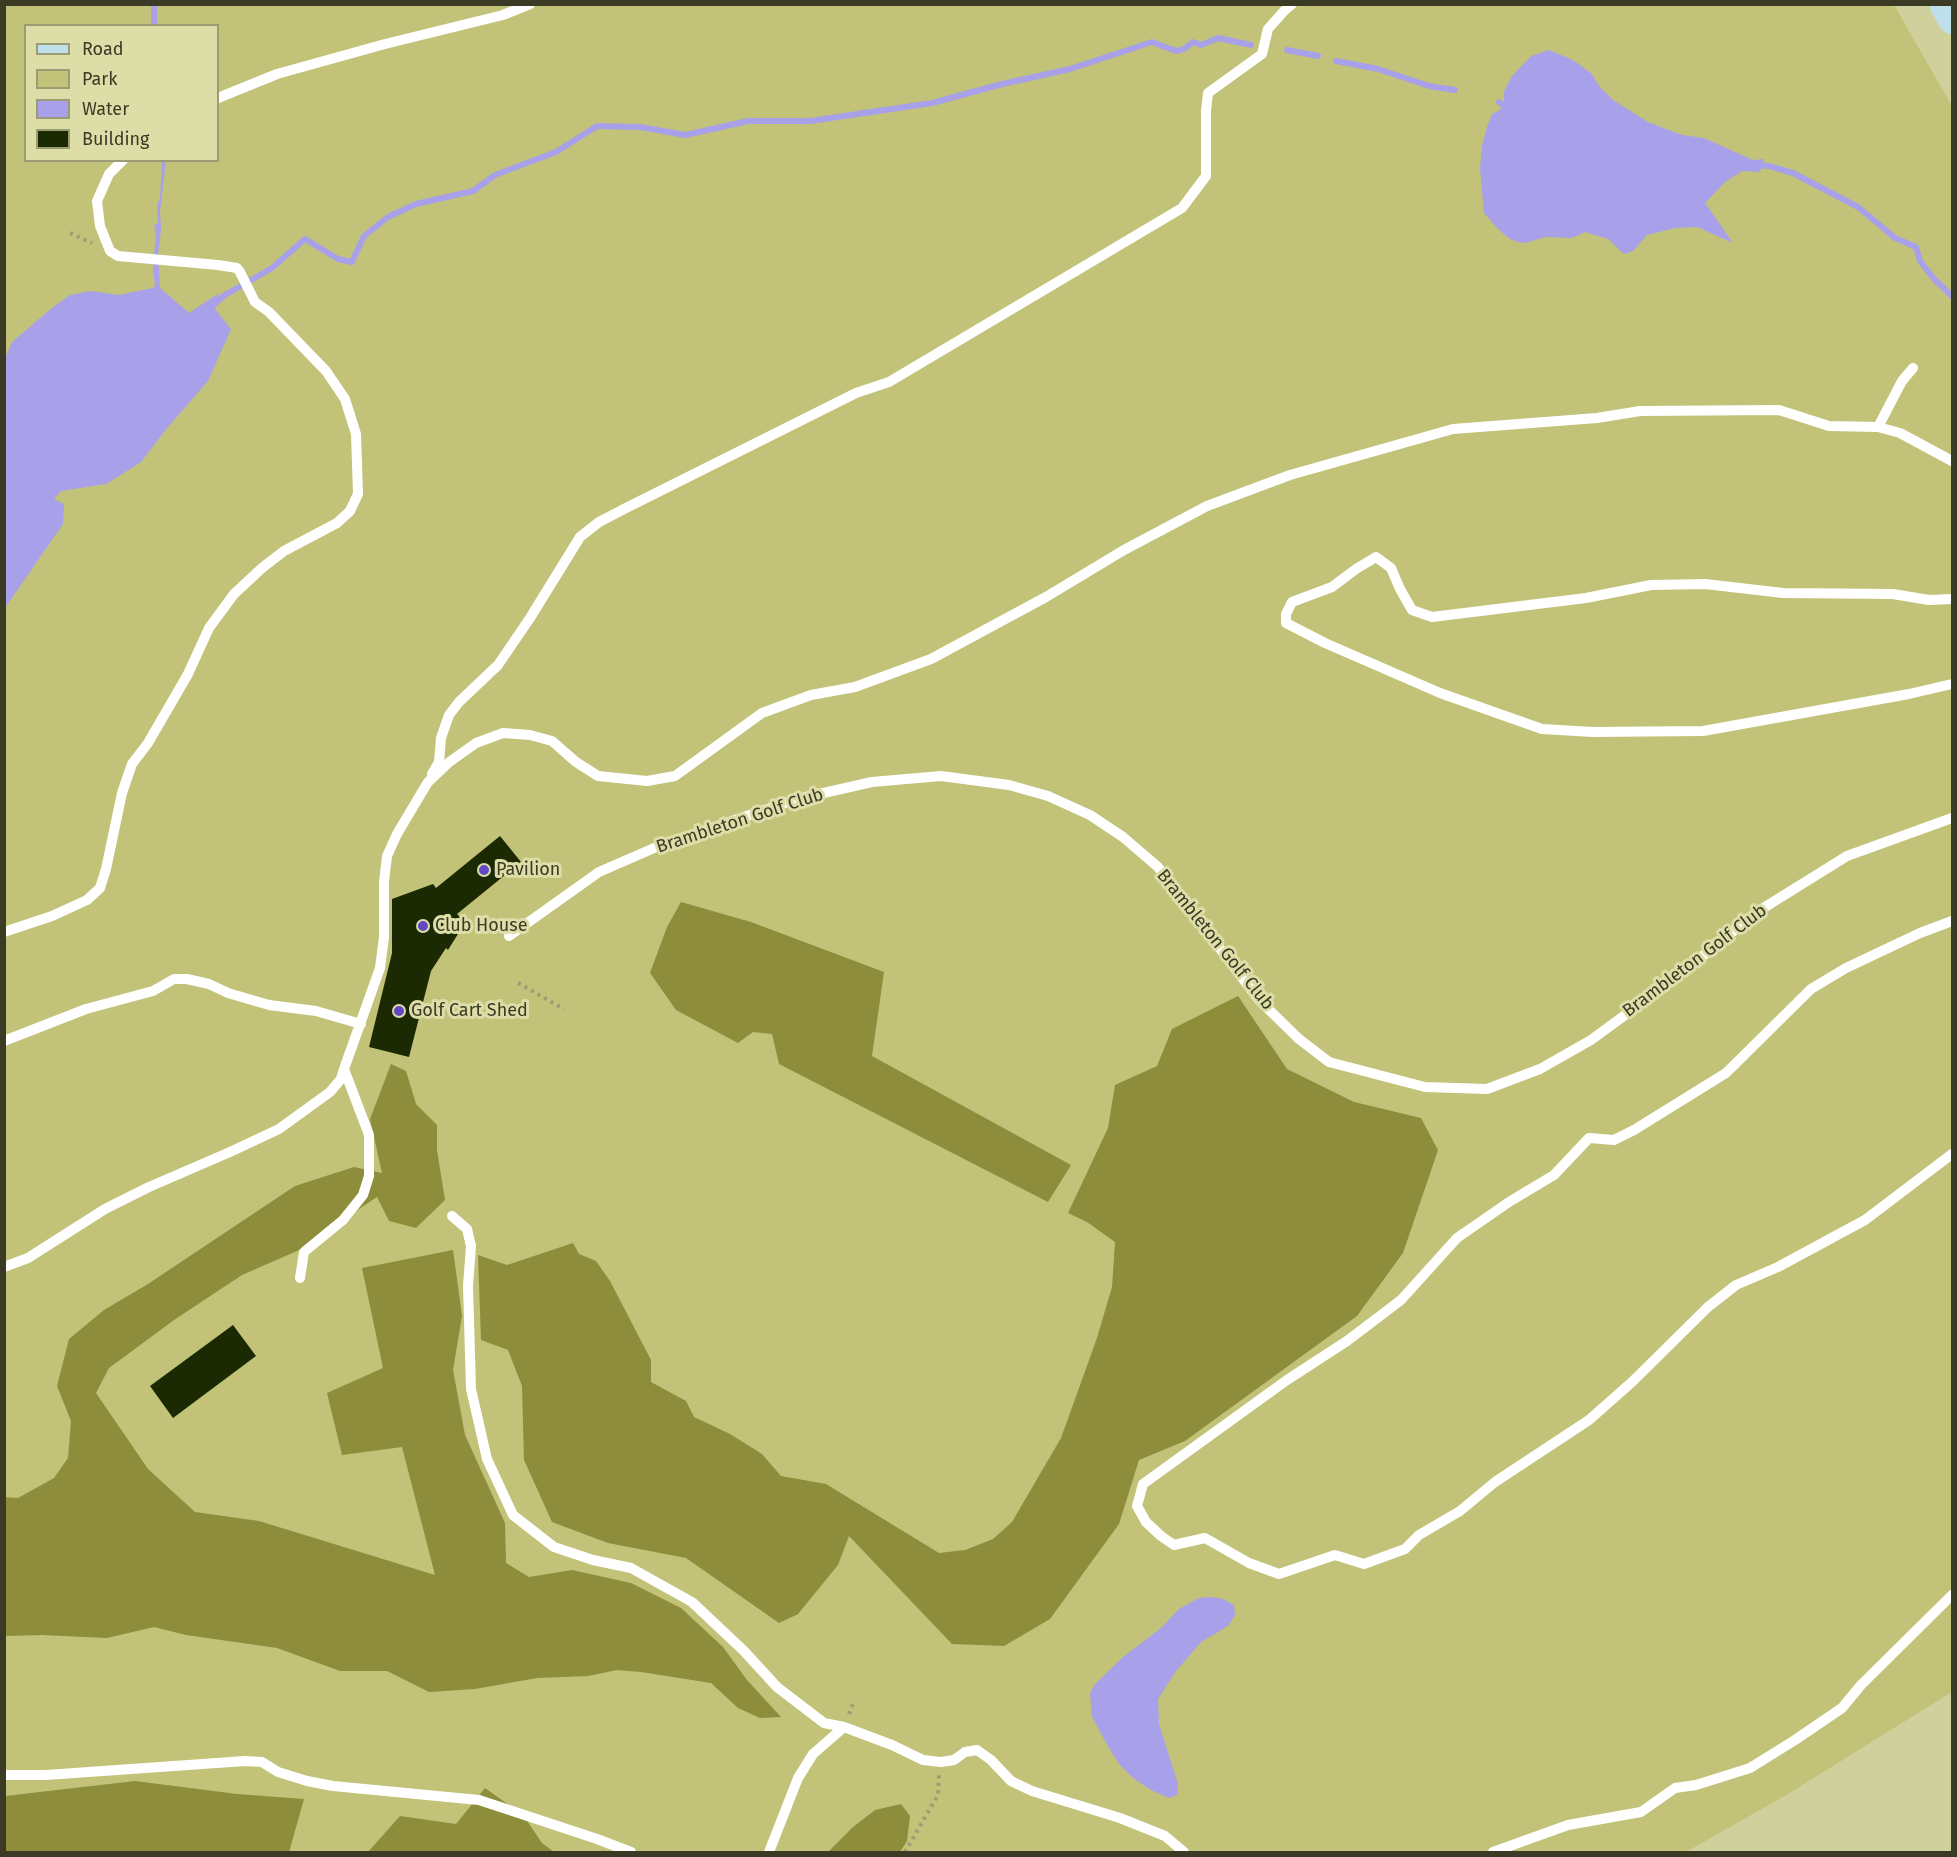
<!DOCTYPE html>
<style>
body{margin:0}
#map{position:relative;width:1957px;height:1857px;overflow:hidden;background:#d0d09c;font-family:"Fira Sans",sans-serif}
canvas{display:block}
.frame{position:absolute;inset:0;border:6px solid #3a3a25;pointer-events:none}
.legend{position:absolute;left:24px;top:24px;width:195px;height:138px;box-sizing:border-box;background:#dddda8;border:2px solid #9c9c74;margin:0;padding:8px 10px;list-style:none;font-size:18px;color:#3a3a25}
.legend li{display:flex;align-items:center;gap:12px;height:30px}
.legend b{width:30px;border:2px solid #9c9c74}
</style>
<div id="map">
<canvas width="1957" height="1857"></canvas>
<div class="frame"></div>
<ul class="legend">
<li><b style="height:8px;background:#bfdfeb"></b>Road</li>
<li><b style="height:16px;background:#c2c279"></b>Park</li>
<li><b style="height:16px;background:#a8a1ea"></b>Water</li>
<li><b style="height:16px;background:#1c2a04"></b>Building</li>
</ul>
</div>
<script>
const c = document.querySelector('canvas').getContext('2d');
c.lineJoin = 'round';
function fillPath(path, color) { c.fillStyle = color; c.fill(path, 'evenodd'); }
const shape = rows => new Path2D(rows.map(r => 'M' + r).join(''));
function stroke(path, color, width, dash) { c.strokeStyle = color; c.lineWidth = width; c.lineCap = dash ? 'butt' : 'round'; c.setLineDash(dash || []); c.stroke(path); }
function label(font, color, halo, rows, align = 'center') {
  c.font = font + ' "Fira Sans",sans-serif'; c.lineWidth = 6; c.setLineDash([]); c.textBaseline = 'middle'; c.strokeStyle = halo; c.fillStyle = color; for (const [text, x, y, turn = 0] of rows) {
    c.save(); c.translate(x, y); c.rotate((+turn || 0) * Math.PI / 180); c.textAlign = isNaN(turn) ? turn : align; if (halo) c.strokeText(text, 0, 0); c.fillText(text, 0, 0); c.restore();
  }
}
const green = shape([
 [5,5,1894,5,1952,106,1952,1692,1788,1794,1686,1852,5,1852],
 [26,26,218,26,218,160,26,160]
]);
const forest = shape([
 [681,902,751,922,884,972,872,1056,1071,1165,1048,1202,779,1064,772,1034,753,1032,738,1043,676,1010,650,973,667,927],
 [1238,996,1287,1069,1354,1102,1421,1118,1438,1150,1403,1253,1357,1316,1185,1441,1139,1460,1119,1524,1050,1619,1004,1646,952,1644,849,1536,838,1565,798,1614,779,1623,686,1558,608,1543,552,1522,524,1460,522,1386,508,1350,481,1340,478,1255,507,1265,573,1243,579,1254,596,1261,610,1281,651,1360,651,1382,686,1401,694,1417,730,1434,762,1454,781,1476,826,1484,939,1553,965,1550,993,1539,1012,1522,1061,1438,1097,1338,1112,1287,1115,1242,1087,1222,1068,1213,1108,1128,1115,1085,1157,1066,1172,1029],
 [391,1064,406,1071,416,1104,437,1125,437,1150,445,1200,416,1228,389,1221,377,1197,359,1209,329,1237,242,1275,174,1320,109,1368,96,1393,148,1469,195,1512,259,1521,435,1575,402,1447,342,1455,327,1393,383,1368,362,1268,453,1250,462,1316,453,1370,465,1435,505,1523,506,1563,529,1577,572,1570,631,1583,681,1608,723,1647,747,1680,781,1717,760,1718,738,1708,711,1683,641,1672,617,1670,588,1676,537,1678,475,1689,429,1692,387,1671,340,1671,277,1648,186,1635,154,1627,107,1638,42,1635,5,1636,4,1497,18,1498,54,1478,68,1458,71,1421,57,1386,69,1339,104,1310,148,1284,295,1186,354,1167,382,1173,370,1119],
 [135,1781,237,1794,304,1799,289,1852,5,1852,5,1796],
 [485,1788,523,1815,542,1843,554,1852,368,1852,400,1816,456,1824],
 [901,1804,910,1816,907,1841,900,1852,828,1852,853,1827,875,1810]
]);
const water = shape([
 [1549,50,1573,60,1592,74,1599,86,1613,100,1648,122,1682,135,1704,138,1753,160,1764,159,1760,172,1742,171,1725,182,1705,203,1733,243,1697,227,1675,228,1647,235,1633,251,1624,254,1608,239,1585,232,1572,238,1545,237,1529,242,1520,243,1510,239,1499,230,1484,213,1480,169,1482,146,1487,127,1492,114,1500,110,1504,103,1504,91,1512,76,1531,56],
 [162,161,166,161,160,212,161,230,158,255,160,288,189,313,219,293,215,309,231,329,208,381,167,428,141,462,106,484,61,491,54,499,64,504,63,524,5,608,5,358,12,342,53,307,70,295,91,291,118,295,153,288,155,285,153,267,156,235,154,225,158,223,157,206,160,197],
 [1211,1597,1223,1599,1234,1605,1235,1615,1228,1626,1201,1642,1176,1671,1158,1699,1159,1724,1178,1784,1177,1795,1169,1798,1151,1790,1133,1778,1119,1764,1109,1748,1092,1717,1090,1693,1095,1684,1123,1657,1161,1628,1179,1609,1199,1598]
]);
const stream = shape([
 [154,4,154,26],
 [1287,50,1318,56],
 [1336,61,1378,69,1429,86,1455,90],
 [1499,102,1509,110],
 [1756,165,1769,166,1793,173,1858,207,1895,238,1916,247,1920,261,1934,279,1952,296],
 [212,306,225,295,272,268,305,239,338,259,352,262,364,236,388,217,416,204,473,191,495,175,556,152,597,126,640,127,685,135,748,121,810,121,932,103,1002,84,1070,69,1152,42,1176,51,1184,49,1193,42,1201,45,1218,38,1251,45]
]);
const building = shape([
 [500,836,521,862,457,914,463,920,455,933,458,934,448,950,446,948,431,971,409,1057,369,1047,392,953,392,899,433,884,436,888],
 [233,1325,256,1356,173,1418,150,1386]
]);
const path = shape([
 [70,233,92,243],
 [518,983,564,1009],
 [849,1714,854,1701],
 [905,1852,938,1795,939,1775]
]);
const lane = shape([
 [218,98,277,74,385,44,503,15,530,4],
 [1913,368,1902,381,1878,427,1900,433,1952,461],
 [1952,599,1929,600,1893,594,1783,593,1705,584,1651,585,1586,598,1432,617,1412,610,1400,589,1391,568,1376,557,1356,569,1332,587,1292,602,1286,614,1286,623,1325,643,1440,693,1542,729,1593,732,1703,731,1909,694,1952,684],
 [432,774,439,762,441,738,449,715,459,702,498,665,530,618,580,537,599,522,626,508,856,393,889,382,1182,208,1206,176,1206,111,1208,93,1262,54,1268,29,1284,11,1292,4],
 [1952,921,1920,933,1846,968,1811,989,1726,1073,1634,1130,1614,1140,1589,1138,1554,1175,1509,1202,1457,1238,1401,1300,1347,1341,1287,1380,1143,1484,1137,1506,1146,1522,1161,1536,1174,1545,1205,1538,1249,1563,1279,1574,1335,1555,1364,1564,1405,1549,1419,1535,1460,1511,1495,1482,1589,1420,1632,1382,1708,1307,1736,1285,1778,1267,1865,1220,1952,1154],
 [4,932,52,916,87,900,100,888,106,869,122,793,132,764,148,743,188,674,209,628,234,594,262,568,284,551,337,523,350,511,358,494,356,434,345,399,326,371,269,312,255,302,240,272,237,268,218,265,118,256,110,251,100,226,97,201,109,174,123,160],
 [509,936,599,872,661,845,797,799,872,782,941,776,1009,785,1048,796,1090,815,1123,837,1158,867,1259,1000,1299,1039,1329,1062,1425,1087,1487,1089,1540,1069,1591,1040,1673,980,1757,912,1847,856,1952,818],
 [4,1041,86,1009,153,991,174,979,187,979,209,984,228,993,269,1005,316,1011,361,1024],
 [452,1216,467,1229,471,1246,468,1286,471,1389,487,1459,513,1515,554,1547,593,1560,631,1568,692,1602,744,1651,777,1687,824,1723,844,1727],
 [4,1267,28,1258,105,1209,149,1187,230,1152,279,1129,330,1092,341,1079,344,1069],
 [300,1278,304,1252,343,1220,363,1195,369,1176,369,1135,344,1069,380,968,384,937,384,882,387,856,397,834,428,782,448,763,476,743,503,733,530,735,552,741,576,762,598,776,647,781,675,776,762,713,811,695,855,687,931,659,1046,597,1124,550,1207,506,1290,475,1453,429,1597,418,1640,411,1779,410,1829,426,1878,427],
 [4,1775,46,1775,245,1761,262,1762,278,1772,307,1781,333,1786,479,1800,597,1839,631,1852],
 [769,1852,798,1778,813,1754,844,1727,892,1745,923,1760,941,1762,954,1760,965,1752,977,1750,991,1760,1011,1781,1032,1791,1120,1818,1165,1836,1184,1852],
 [1493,1852,1568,1825,1641,1812,1675,1788,1696,1785,1750,1768,1795,1740,1842,1708,1861,1685,1952,1595]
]);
const secondary = shape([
 [1943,4,1952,20]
]);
const markers = [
 [484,870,6,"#6248c1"],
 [423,926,6,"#6248c1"],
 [399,1011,6,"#6248c1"]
];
const streetNames = [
 ["Brambleton Golf Club",740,821,-18],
 ["Brambleton Golf Club",1215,940,51],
 ["Brambleton Golf Club",1695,961,-37]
];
const poiNames = [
 ["Pavilion",496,870],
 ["Club House",435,926],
 ["Golf Cart Shed",411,1011]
];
fillPath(green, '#c2c279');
fillPath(forest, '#8e8d3b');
fillPath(water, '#a8a1ea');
stroke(stream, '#a8a1ea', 6);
fillPath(building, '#1c2a04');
stroke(path, '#9d9d73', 4, [3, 4.5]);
stroke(lane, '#fff', 10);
stroke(secondary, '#bfdfeb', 28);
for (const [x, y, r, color] of markers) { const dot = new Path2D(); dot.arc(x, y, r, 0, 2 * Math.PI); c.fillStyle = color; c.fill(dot); stroke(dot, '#dddda8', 2); }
label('18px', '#3a3a25', '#dddda8', streetNames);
label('18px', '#3a3a25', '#dddda8', poiNames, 'left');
</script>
